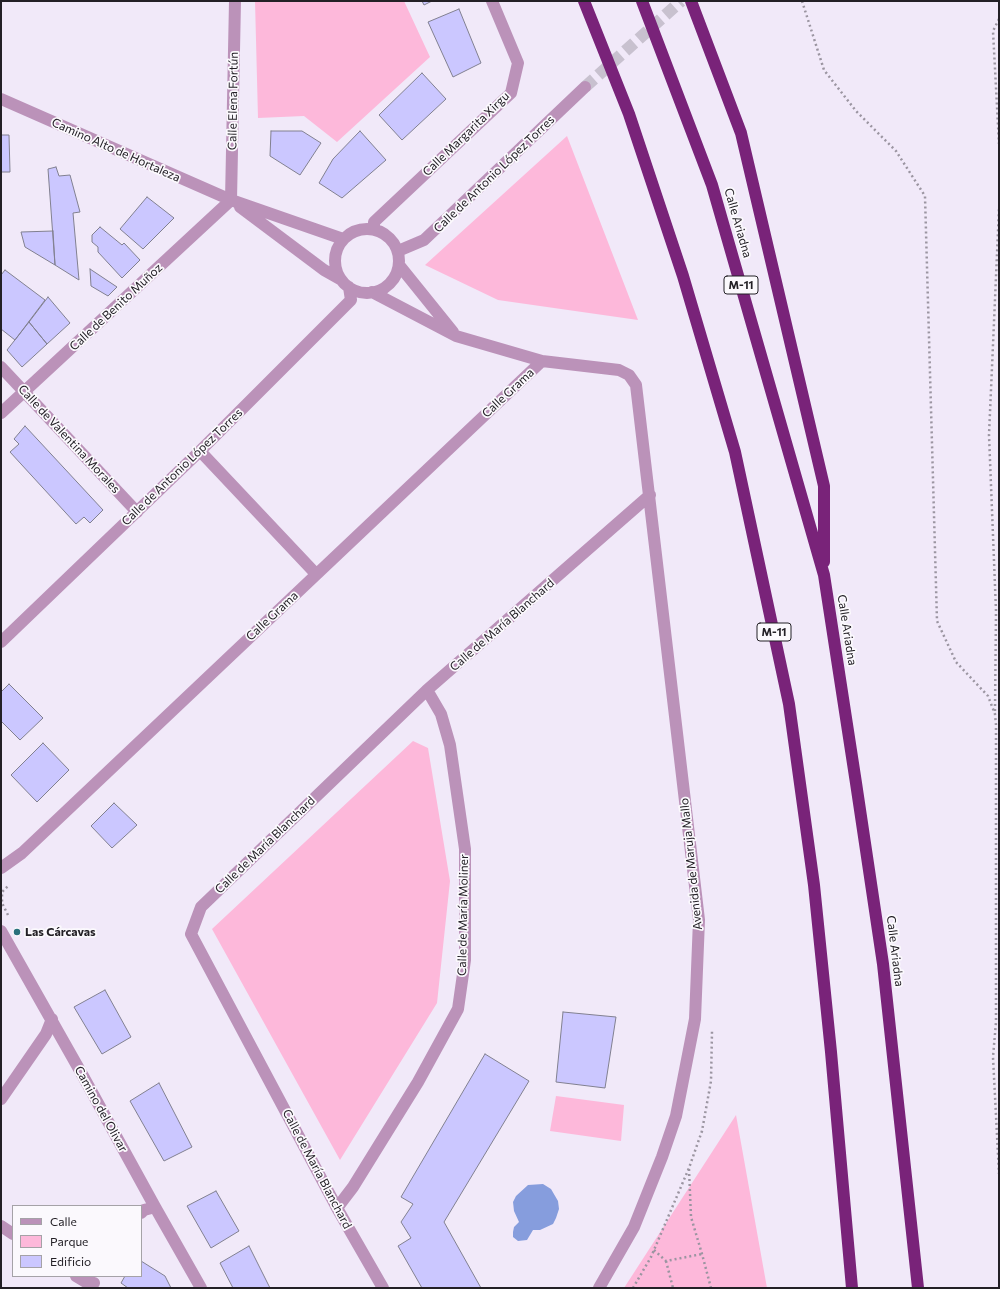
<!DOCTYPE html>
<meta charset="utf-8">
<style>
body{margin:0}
#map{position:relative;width:1000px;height:1289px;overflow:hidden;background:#f1e9f9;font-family:Commissioner,sans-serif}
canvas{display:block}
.frame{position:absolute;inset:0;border:2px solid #232026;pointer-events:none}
.legend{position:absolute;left:12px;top:1205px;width:130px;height:72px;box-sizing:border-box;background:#fbf9fd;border:1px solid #a5a2a7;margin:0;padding:5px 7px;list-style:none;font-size:12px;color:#232026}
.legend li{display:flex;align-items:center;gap:8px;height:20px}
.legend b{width:20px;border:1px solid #a5a2a7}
</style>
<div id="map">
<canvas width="1000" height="1289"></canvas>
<div class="frame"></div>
<ul class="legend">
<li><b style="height:5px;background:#bb92b9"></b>Calle</li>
<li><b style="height:11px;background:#fdb8da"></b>Parque</li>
<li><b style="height:11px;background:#cbc7ff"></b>Edificio</li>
</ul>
</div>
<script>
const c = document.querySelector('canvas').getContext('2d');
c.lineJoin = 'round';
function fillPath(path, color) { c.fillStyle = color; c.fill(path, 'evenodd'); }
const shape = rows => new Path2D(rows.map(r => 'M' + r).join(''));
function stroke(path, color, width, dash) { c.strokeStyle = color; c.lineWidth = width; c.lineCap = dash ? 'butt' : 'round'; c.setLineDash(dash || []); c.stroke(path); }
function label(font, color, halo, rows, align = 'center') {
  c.font = font + ' Commissioner,sans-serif'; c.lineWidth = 3.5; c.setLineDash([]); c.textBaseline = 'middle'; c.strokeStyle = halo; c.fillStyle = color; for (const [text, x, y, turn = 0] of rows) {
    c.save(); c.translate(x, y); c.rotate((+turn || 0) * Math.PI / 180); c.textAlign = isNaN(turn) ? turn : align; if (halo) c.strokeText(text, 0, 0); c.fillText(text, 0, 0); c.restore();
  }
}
const green = shape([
 [255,1,404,1,430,57,337,142,304,116,258,118],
 [567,136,638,320,498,300,425,265],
 [413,741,428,748,450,881,437,1003,340,1160,212,929],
 [556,1096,624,1105,621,1141,550,1131],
 [736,1115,767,1288,624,1288]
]);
const water = shape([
 [543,1184,551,1189,558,1201,559,1209,556,1218,553,1224,540,1230,533,1230,527,1240,518,1241,513,1237,513,1232,514,1227,519,1222,514,1211,513,1202,516,1196,528,1185]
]);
const building = shape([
 [422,1,432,1,424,5,422,1],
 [459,9,481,63,453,77,428,22,459,9],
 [422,73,446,99,402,140,379,115,422,73],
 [271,131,302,131,321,143,300,175,270,156,271,131],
 [360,131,386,160,342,198,319,183,333,159,360,131],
 [1,135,9,135,10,172,1,172,1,135],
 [56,167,59,176,70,175,80,212,73,213,79,280,55,265,48,169,56,167],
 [147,197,174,218,143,249,120,229,147,197],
 [100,227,122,245,124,243,140,260,122,278,98,252,98,247,92,242,92,235,100,227],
 [53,231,55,265,25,247,21,232,53,231],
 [90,269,117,287,108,296,91,286,90,269],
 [5,270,45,300,15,340,1,329,1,275,5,270],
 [48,297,70,323,47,344,29,322,48,297],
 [29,322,47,344,22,367,7,350,29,322],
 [25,426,103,510,90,523,84,517,76,524,10,452,19,444,14,439,25,426],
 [9,684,43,718,20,740,1,721,1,692,9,684],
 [43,743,69,770,37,802,11,775,43,743],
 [114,803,137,825,112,848,91,826,114,803],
 [105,990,131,1037,102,1054,74,1007,105,990],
 [563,1012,616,1017,605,1088,556,1082,563,1012],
 [485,1054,529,1081,444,1222,481,1288,422,1288,398,1246,411,1238,401,1222,413,1204,401,1197,485,1054],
 [159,1083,192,1147,164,1161,130,1101,159,1083],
 [216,1191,239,1231,211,1248,187,1206,216,1191],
 [249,1246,270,1288,233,1288,220,1263,249,1246],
 [141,1261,165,1276,171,1288,128,1288,121,1283,125,1276,141,1276,141,1261]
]);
const minorTunnel = shape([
 [585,87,681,1]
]);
const path = shape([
 [802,1,824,70,856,111,896,151,925,196,937,621,956,662,988,696,995,714,996,725,996,1022,993,1057,999,1174],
 [999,19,993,31,999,144],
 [995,711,996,611,989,435,999,209],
 [8,915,2,903,2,892,9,885],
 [689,1169,691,1217,702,1254,711,1288],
 [654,1250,666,1261,702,1254],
 [666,1261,673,1288],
 [633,1288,651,1257,689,1168,702,1131,711,1081,712,1031]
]);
const minor = shape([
 [1,99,231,200,343,239],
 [231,200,235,1],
 [240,207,324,270,340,279],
 [374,229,374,222,511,93,518,63,492,1],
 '335 261a32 32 0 1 1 64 0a32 32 0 1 1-64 0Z',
 [398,251,424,240,585,87],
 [399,265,453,332],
 [372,292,456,336,542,361,619,370,629,375,636,385,699,920,695,1019,676,1116,662,1157,634,1227,599,1288],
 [1,367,137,512],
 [1,413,231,200],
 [200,451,316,574],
 [1,642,200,451,351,300,349,287],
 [1,868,22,853,542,361],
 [1,931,83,1076,155,1207,201,1288],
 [1,1099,46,1034,52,1019],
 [337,1208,353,1187,418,1082,458,1009,465,960,465,849,450,745,441,714,427,690],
 [141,1213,144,1210,155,1207],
 [1,1226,13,1234],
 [76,1276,86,1282,94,1283],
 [383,1288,337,1208,191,934,201,907,427,690,650,495]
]);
const highway = shape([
 [584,1,629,114,683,276,735,452,789,704,814,885,831,1052,852,1288],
 [642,1,712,185,824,575,856,783,883,964,918,1288],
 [691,1,741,133,824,486,824,562]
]);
const markers = [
 [17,932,4,"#29717c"]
];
const shields = [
 [741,285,34],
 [774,632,34]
];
const shieldNames = [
 ["M-11",741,285],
 ["M-11",774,632]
];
const streetNames = [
 ["Calle Elena Fortún",233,101,-89],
 ["Calle Margarita Xirgu",466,134,-44],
 ["Camino Alto de Hortaleza",116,150,24],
 ["Calle de Antonio López Torres",494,174,-44],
 ["Calle Ariadna",738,223,74],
 ["Calle de Benito Muñoz",116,307,-43],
 ["Calle Grama",508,393,-43],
 ["Calle de Valentina Morales",69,439,47],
 ["Calle de Antonio López Torres",182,467,-44],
 ["Calle Grama",272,616,-43],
 ["Calle de María Blanchard",502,625,-41],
 ["Calle Ariadna",847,630,81],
 ["Calle de María Blanchard",265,845,-44],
 ["Avenida de Maruja Mallo",691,864,-96],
 ["Calle de María Moliner",463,915,-89],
 ["Calle Ariadna",895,951,83],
 ["Camino del Olivar",101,1109,61],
 ["Calle de María Blanchard",317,1169,62]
];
const poiNames = [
 ["Las Cárcavas",25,932]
];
fillPath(green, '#fdb8da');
fillPath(water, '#869ddd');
fillPath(building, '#cbc7ff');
stroke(building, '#818090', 1);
stroke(minorTunnel, '#c8c1cf', 12, [12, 6]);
stroke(path, '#9b95a1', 2.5, [2, 3]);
stroke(minor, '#bb92b9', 12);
stroke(highway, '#792379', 12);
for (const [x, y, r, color] of markers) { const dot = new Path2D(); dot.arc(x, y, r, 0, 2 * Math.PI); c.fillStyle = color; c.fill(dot); stroke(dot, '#fbf9fd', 1.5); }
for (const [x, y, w] of shields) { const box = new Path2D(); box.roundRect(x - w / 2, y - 9, w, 18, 3); c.fillStyle = '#fbf9fd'; c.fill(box); stroke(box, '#232026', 1); }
label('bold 11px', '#232026', null, shieldNames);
label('12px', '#232026', '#fbf9fd', streetNames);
label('bold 12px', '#232026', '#fbf9fd', poiNames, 'left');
</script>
